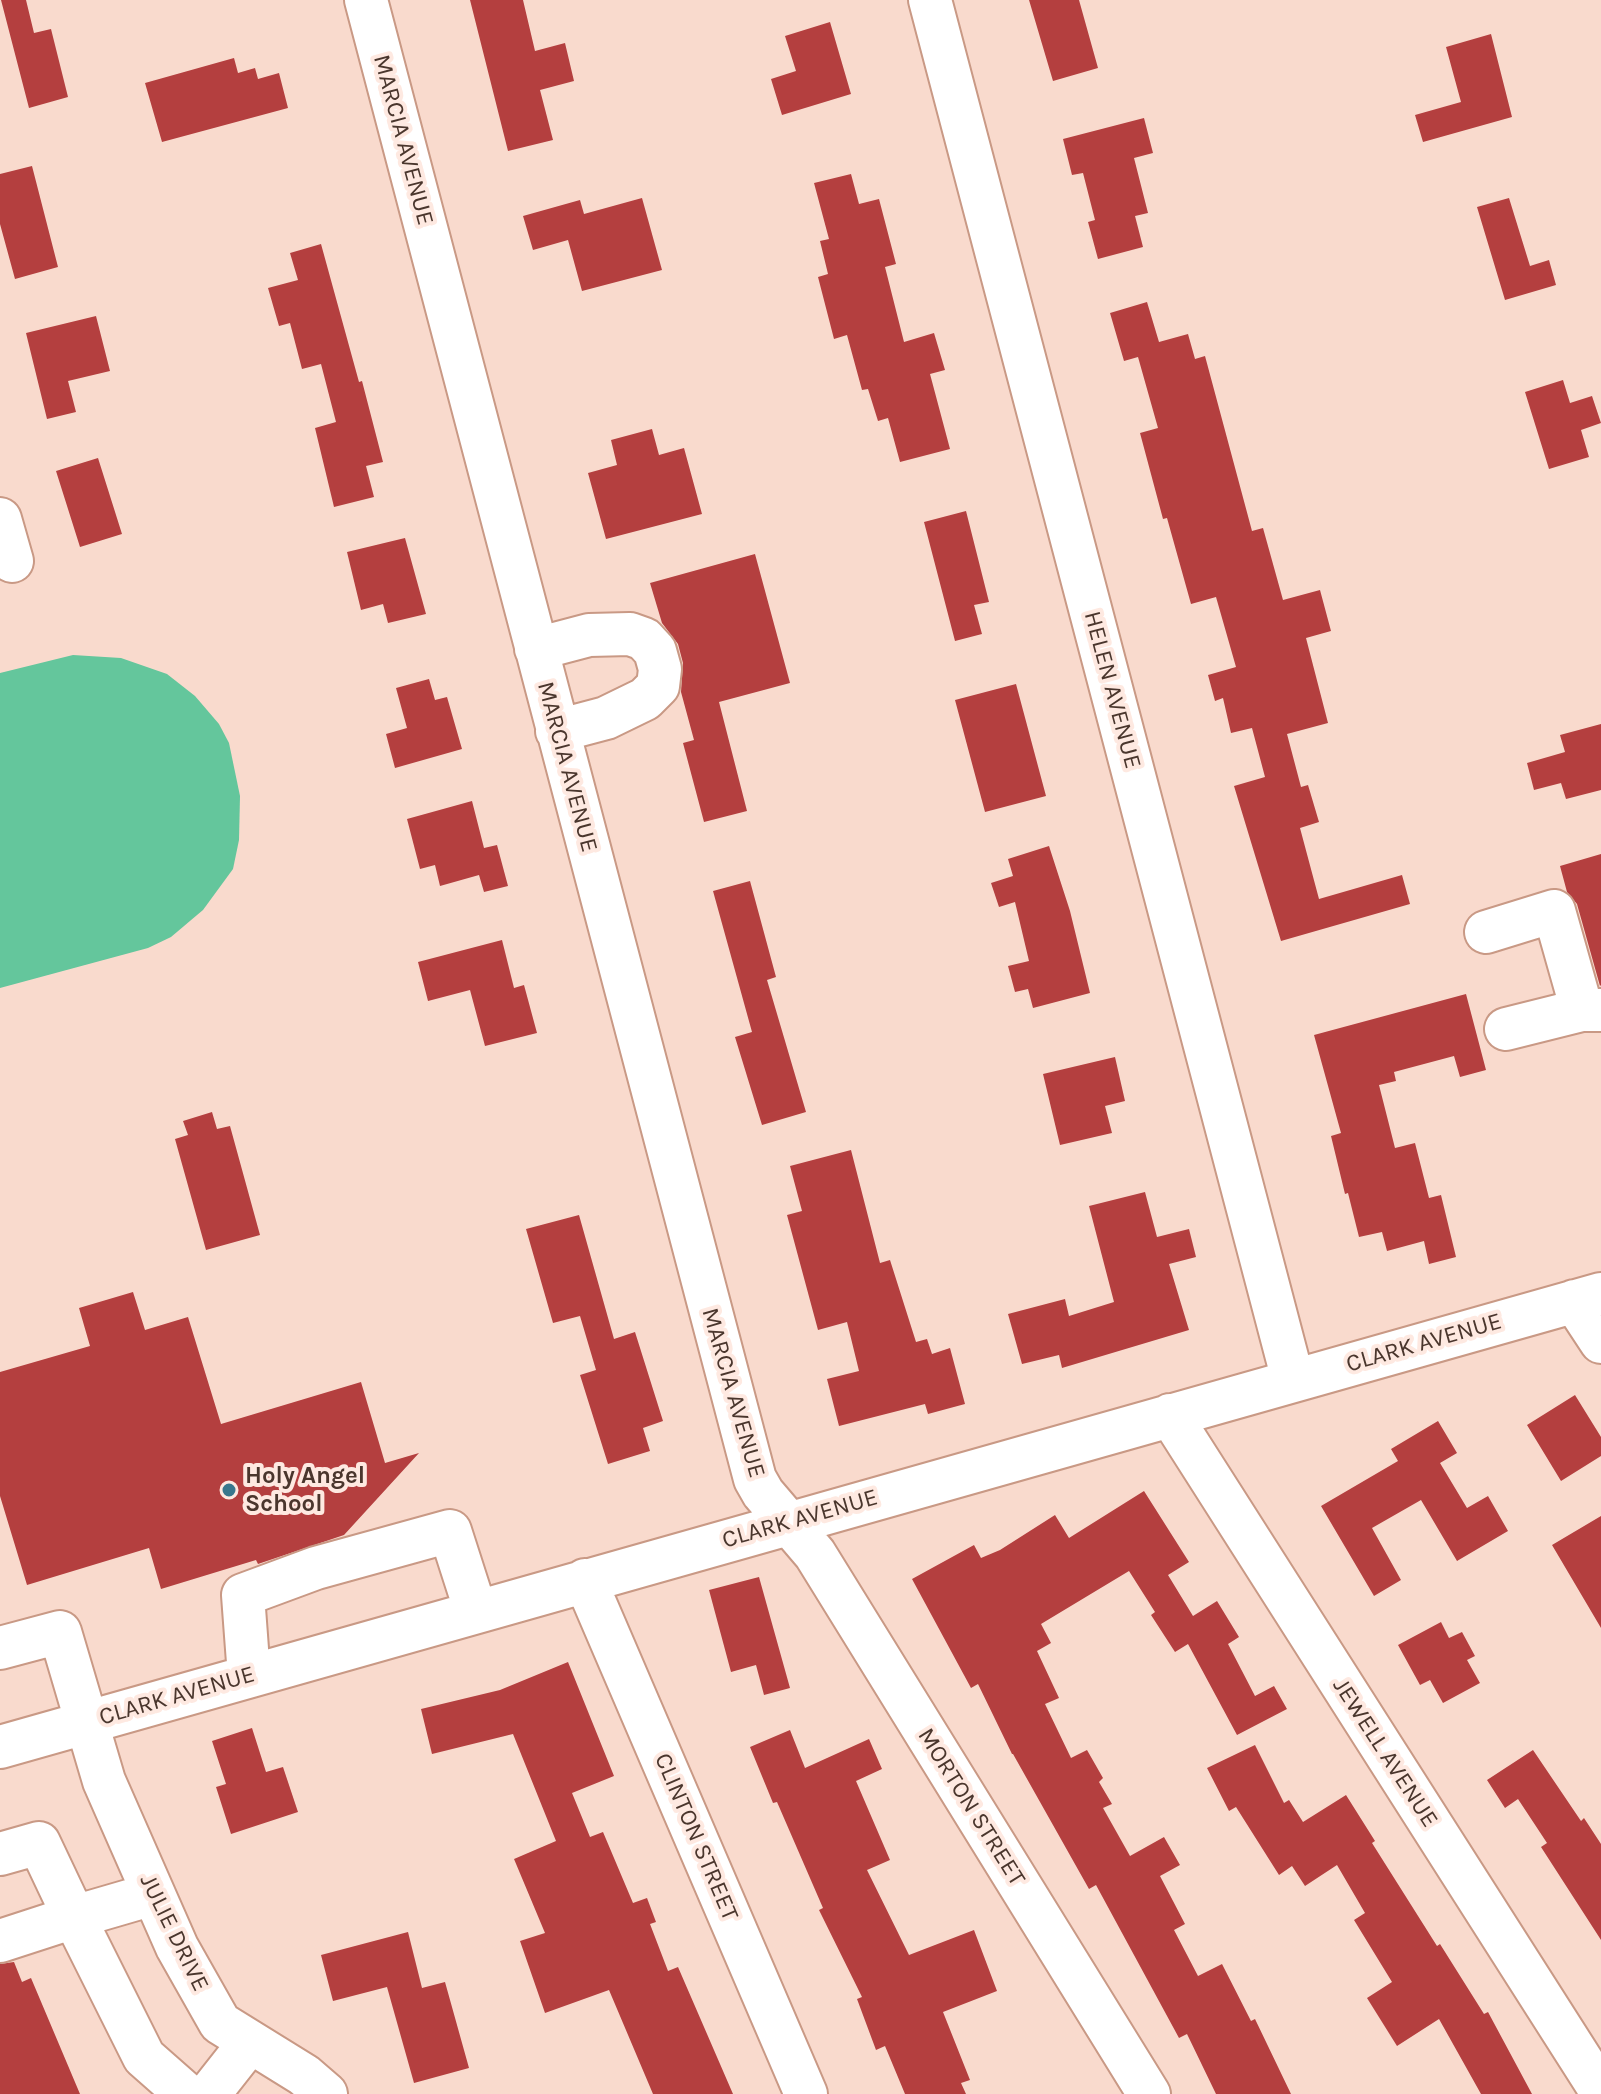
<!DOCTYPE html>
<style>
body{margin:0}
canvas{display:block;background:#f9dacd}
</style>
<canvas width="1601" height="2094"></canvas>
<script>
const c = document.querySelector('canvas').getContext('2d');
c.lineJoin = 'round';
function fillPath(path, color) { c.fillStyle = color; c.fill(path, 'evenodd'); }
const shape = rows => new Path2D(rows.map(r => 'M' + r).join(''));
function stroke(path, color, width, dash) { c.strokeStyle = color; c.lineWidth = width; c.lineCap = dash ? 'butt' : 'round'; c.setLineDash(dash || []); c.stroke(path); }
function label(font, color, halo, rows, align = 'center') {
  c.font = font + ' Karla,sans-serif'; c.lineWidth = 8; c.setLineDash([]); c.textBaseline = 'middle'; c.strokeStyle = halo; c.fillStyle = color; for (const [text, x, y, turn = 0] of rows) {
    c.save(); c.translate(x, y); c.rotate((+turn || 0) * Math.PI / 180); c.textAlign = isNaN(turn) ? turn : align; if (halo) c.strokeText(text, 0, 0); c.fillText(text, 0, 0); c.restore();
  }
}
const green = shape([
 [73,655,121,658,167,674,195,696,219,724,229,743,240,796,239,840,233,869,203,910,171,937,148,948,0,988,0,673]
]);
const building = shape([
 [1,0,26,0,34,33,51,29,68,97,29,108],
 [470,0,523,0,535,51,565,43,574,81,540,90,553,140,508,151],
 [1029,0,1079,0,1098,68,1053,81],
 [830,22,851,94,782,115,771,79,796,71,785,36],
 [1491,34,1512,117,1423,142,1415,115,1461,102,1446,47],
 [234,58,238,73,255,68,258,79,279,73,288,108,162,142,145,83],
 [1144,118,1153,153,1134,158,1148,213,1135,216,1143,247,1098,259,1088,222,1095,220,1083,173,1072,175,1063,139],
 [32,166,58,267,15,279,0,224,0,174],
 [851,174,859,204,879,199,896,264,885,267,904,342,934,333,945,370,930,374,950,449,900,462,888,418,878,421,868,389,862,390,847,335,834,339,818,277,828,274,820,241,829,239,814,183],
 [642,198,662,270,582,291,568,240,533,250,523,216,580,200,584,214],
 [1509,198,1530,266,1549,260,1556,285,1505,300,1477,207],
 [321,244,359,382,362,381,383,462,366,466,374,497,334,507,315,428,336,422,321,364,302,369,290,323,279,326,268,288,298,280,290,253],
 [1147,302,1159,342,1188,334,1195,359,1205,356,1252,531,1263,528,1283,600,1320,590,1331,631,1306,638,1328,723,1287,734,1301,787,1308,785,1319,822,1300,828,1319,899,1402,875,1410,904,1281,941,1234,786,1265,777,1252,728,1231,733,1223,698,1215,701,1208,675,1236,667,1216,597,1191,604,1167,518,1163,519,1140,433,1158,428,1138,357,1124,361,1110,313],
 [96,316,110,371,68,381,76,412,47,419,26,333],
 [1563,380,1570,403,1592,396,1601,423,1581,430,1589,457,1549,469,1525,392],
 [652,429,659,455,684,448,702,514,606,539,588,473,617,465,611,440],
 [98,458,122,534,80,547,56,471],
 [966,511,989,602,974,605,982,634,955,641,924,522],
 [405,538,426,614,388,623,383,604,361,610,347,552],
 [755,554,790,683,719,702,747,811,704,822,683,743,694,740,681,692,683,663,678,644,662,623,650,583],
 [429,679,435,700,447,697,462,749,395,768,386,734,407,728,396,688],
 [1016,684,1046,796,985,812,955,700],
 [1601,724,1601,790,1566,799,1561,783,1534,790,1527,763,1565,752,1560,735],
 [472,801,484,848,497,845,508,886,484,892,479,875,440,886,435,865,420,869,407,819],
 [1049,846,1070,911,1090,993,1033,1008,1028,989,1015,992,1008,966,1029,961,1015,902,999,907,991,883,1013,876,1008,859],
 [1601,854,1601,985,1600,986,1577,904,1567,892,1560,866],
 [750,881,776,977,767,980,806,1112,762,1125,735,1037,752,1032,713,891],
 [502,940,514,988,524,985,537,1033,485,1046,470,990,428,1001,418,962],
 [1466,994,1486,1070,1460,1077,1454,1056,1394,1072,1396,1081,1379,1085,1395,1148,1415,1143,1429,1198,1441,1195,1456,1257,1429,1264,1424,1241,1387,1251,1382,1232,1359,1237,1348,1193,1345,1194,1331,1136,1341,1133,1314,1035],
 [1115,1057,1125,1101,1105,1106,1112,1133,1060,1145,1043,1074],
 [212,1112,217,1129,230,1126,260,1235,206,1250,175,1139,188,1135,183,1121],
 [851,1150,880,1263,890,1260,916,1342,927,1339,932,1354,950,1348,965,1404,928,1414,925,1404,839,1426,827,1379,859,1371,847,1322,818,1330,787,1215,802,1211,790,1166],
 [1145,1192,1157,1237,1189,1229,1196,1257,1169,1264,1189,1330,1062,1368,1059,1355,1022,1364,1008,1314,1065,1299,1069,1316,1114,1302,1089,1206],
 [579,1215,614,1339,635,1332,663,1421,643,1428,650,1451,608,1464,580,1375,596,1370,580,1316,553,1323,526,1229],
 [133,1292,145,1330,188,1317,221,1424,361,1382,385,1463,419,1453,344,1535,258,1564,256,1560,161,1589,149,1548,27,1585,0,1496,0,1372,90,1346,79,1308],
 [1575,1395,1601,1437,1601,1456,1561,1481,1527,1425],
 [1438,1421,1457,1453,1440,1463,1467,1508,1488,1496,1508,1531,1457,1561,1421,1500,1372,1528,1401,1580,1374,1596,1321,1506,1398,1461,1391,1449],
 [1144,1491,1189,1562,1168,1575,1193,1616,1217,1601,1239,1637,1228,1644,1255,1696,1274,1686,1287,1709,1237,1735,1188,1644,1175,1652,1151,1615,1155,1612,1129,1571,1041,1624,1051,1643,1037,1651,1059,1698,1045,1704,1071,1758,1087,1750,1103,1778,1099,1782,1112,1804,1103,1808,1130,1856,1164,1837,1180,1865,1160,1876,1185,1924,1174,1930,1198,1976,1222,1964,1251,2021,1255,2019,1291,2094,1216,2094,1187,2034,1179,2038,1096,1885,1089,1889,1013,1754,1012,1754,978,1684,971,1688,912,1579,974,1545,981,1558,1000,1550,1055,1515,1069,1538],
 [1601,1516,1601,1628,1552,1545],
 [759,1577,790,1688,764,1695,756,1665,731,1672,709,1590],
 [1441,1622,1449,1638,1462,1632,1475,1656,1467,1660,1480,1683,1443,1703,1430,1680,1420,1685,1398,1645],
 [568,1662,614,1776,572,1793,590,1837,603,1832,633,1903,647,1898,656,1922,650,1924,668,1971,678,1967,733,2094,653,2094,609,1990,545,2013,520,1941,545,1933,514,1859,556,1841,513,1734,432,1754,421,1709,500,1690],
 [252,1728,266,1772,283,1767,298,1812,231,1834,216,1787,226,1784,212,1741],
 [790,1730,805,1768,869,1739,882,1769,856,1781,890,1860,867,1870,909,1955,974,1930,997,1991,943,2012,970,2080,961,2083,966,2094,905,2094,885,2046,876,2050,857,1999,862,1997,819,1910,823,1908,777,1802,773,1803,750,1747],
 [1255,1745,1284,1803,1289,1800,1303,1822,1346,1795,1375,1841,1372,1843,1437,1946,1440,1944,1484,2014,1488,2012,1532,2094,1481,2094,1439,2019,1397,2046,1367,1998,1392,1982,1354,1920,1365,1913,1337,1865,1305,1886,1292,1866,1279,1875,1236,1807,1229,1811,1207,1768],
 [1533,1750,1581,1821,1584,1818,1601,1844,1601,1940,1541,1847,1547,1843,1518,1799,1505,1808,1487,1780],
 [408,1932,422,1988,445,1982,469,2068,414,2083,387,1987,333,2001,321,1955],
 [14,1962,22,1982,31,1978,80,2094,0,2094,0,1964]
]);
const minor = shape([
 [366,0,755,1479,763,1493,815,1554,1149,2094],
 [930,0,1293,1380],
 [0,519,12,561],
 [536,649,589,635,630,634,644,639,655,651,660,669,658,686,645,699,606,718,557,731],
 [1486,932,1554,911,1582,1010],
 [1506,1029,1582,1010,1601,1010],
 [1574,1301,1601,1342],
 [1170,1415,1601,2091],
 [585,1580,806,2094],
 [0,1648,60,1632,104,1781,177,1947,220,2023,304,2075,326,2094],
 [249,1676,243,1595,316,1568,450,1531,476,1612],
 [0,1747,1601,1294],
 [0,1854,39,1843,74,1917,0,1941],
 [153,1894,74,1917,144,2057,186,2094],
 [209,2094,250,2042]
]);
const markers = [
 [229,1490,8,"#39778d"]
];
const streetNames = [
 ["MARCIA AVENUE",403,140,75],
 ["HELEN AVENUE",1112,690,75],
 ["MARCIA AVENUE",567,767,75],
 ["CLARK AVENUE",1424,1343,-16],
 ["MARCIA AVENUE",733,1393,74],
 ["CLARK AVENUE",800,1519,-16],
 ["CLARK AVENUE",177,1696,-16],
 ["JEWELL AVENUE",1385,1753,57],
 ["MORTON STREET",971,1807,58],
 ["CLINTON STREET",696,1837,67],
 ["JULIE DRIVE",174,1933,64]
];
const poiNames = [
 ["Holy Angel",245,1476],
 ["School",245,1504]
];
fillPath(green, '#64c69c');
fillPath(building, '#b43f3f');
stroke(minor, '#c99985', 46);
stroke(minor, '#fff', 42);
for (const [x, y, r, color] of markers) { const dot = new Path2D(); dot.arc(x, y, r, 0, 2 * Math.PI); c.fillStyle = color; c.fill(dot); stroke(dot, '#fee9e1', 3); }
label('24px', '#4a362d', '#fee9e1', streetNames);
label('bold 24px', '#4a362d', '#fee9e1', poiNames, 'left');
</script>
